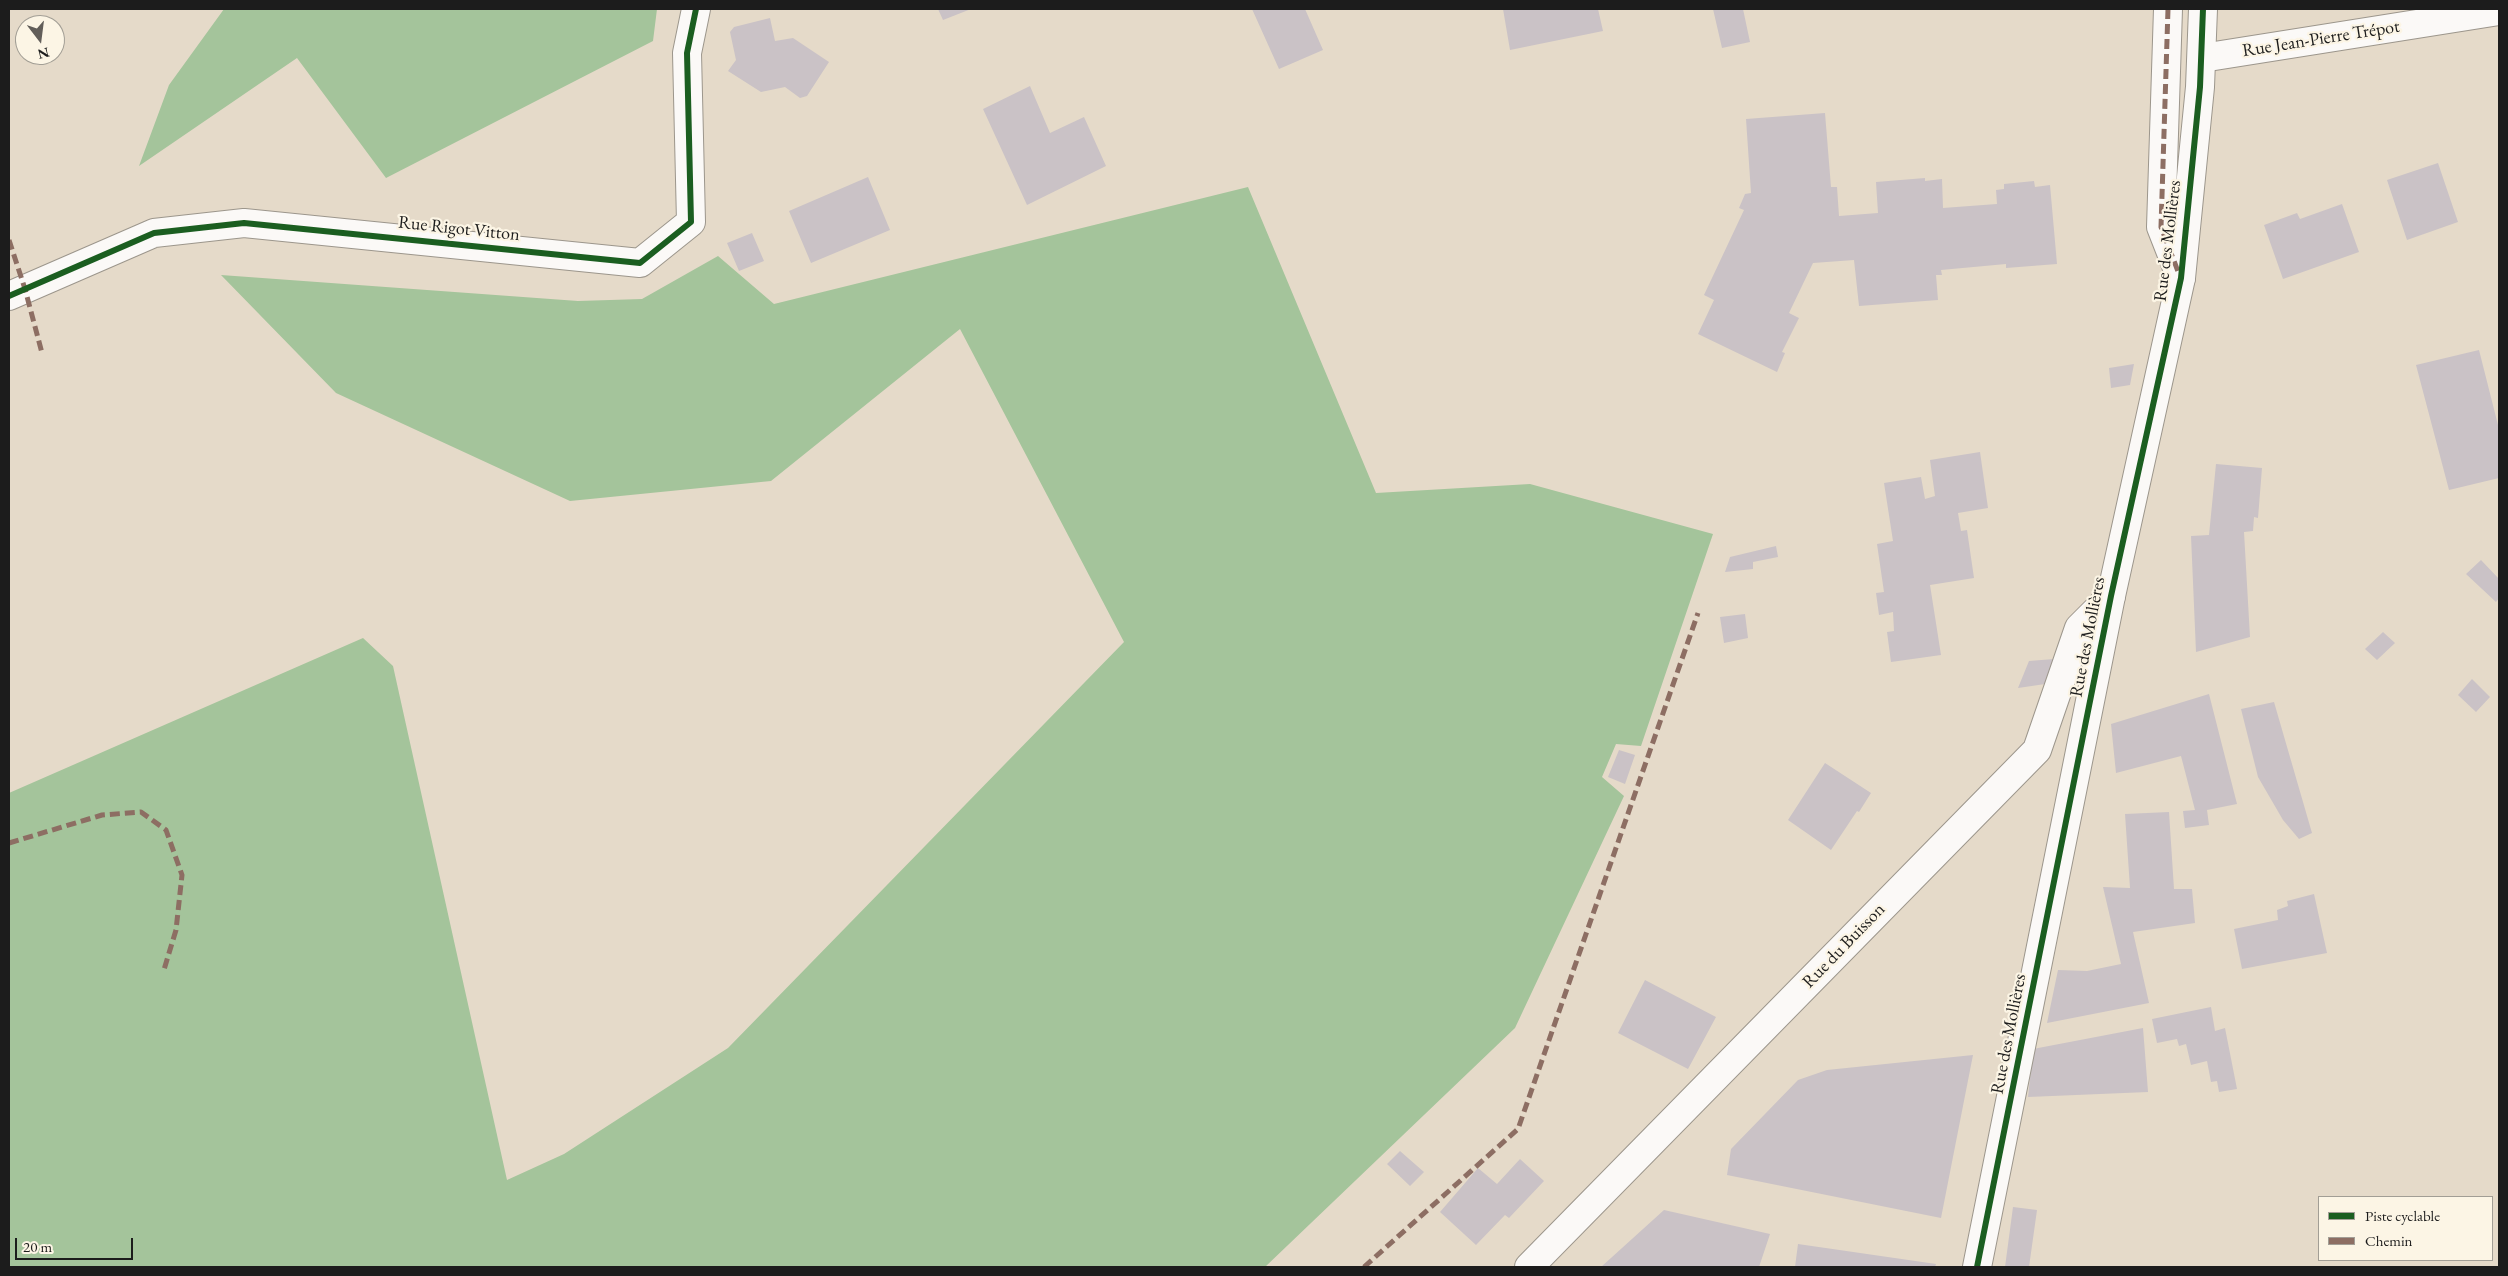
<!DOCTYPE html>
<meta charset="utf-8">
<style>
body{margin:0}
#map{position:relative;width:2508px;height:1276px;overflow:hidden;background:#e5dac9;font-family:"EB Garamond",serif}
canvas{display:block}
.frame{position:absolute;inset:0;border:10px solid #1c1c1c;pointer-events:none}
.legend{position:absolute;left:2318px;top:1196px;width:175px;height:65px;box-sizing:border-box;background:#fcf5e5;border:1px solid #a29e95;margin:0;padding:6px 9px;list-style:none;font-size:15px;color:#1c1c1c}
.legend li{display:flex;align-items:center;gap:10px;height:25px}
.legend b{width:25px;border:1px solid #a29e95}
.north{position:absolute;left:15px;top:15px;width:50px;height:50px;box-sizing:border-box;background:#fcf5e5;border:1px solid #a29e95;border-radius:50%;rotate:165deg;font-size:14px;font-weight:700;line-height:20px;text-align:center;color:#1c1c1c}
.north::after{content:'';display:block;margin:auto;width:18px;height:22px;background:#625e59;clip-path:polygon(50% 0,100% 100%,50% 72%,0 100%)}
.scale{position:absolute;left:15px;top:1238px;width:118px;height:22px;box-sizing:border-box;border:2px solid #1c1c1c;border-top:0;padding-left:6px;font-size:15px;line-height:18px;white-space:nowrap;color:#1c1c1c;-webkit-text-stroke:4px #fcf5e5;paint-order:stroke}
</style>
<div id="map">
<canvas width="2508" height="1276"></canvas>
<div class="frame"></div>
<ul class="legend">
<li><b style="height:6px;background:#1b5e20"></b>Piste cyclable</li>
<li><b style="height:6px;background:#8d6e63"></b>Chemin</li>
</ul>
<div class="north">N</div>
<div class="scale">20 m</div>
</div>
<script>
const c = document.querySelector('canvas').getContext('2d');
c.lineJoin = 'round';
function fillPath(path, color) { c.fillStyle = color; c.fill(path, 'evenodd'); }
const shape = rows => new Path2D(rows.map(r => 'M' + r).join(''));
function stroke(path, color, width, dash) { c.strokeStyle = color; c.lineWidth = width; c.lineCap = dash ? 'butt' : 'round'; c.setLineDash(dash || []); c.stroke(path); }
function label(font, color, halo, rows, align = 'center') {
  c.font = font + ' "EB Garamond",serif'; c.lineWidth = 4.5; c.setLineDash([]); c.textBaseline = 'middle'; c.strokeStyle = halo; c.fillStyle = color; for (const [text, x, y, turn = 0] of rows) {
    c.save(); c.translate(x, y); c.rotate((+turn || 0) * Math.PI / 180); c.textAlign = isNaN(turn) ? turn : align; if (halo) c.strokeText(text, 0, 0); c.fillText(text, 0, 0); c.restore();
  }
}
const forest = shape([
 [224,9,657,9,653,41,386,178,297,58,139,166,169,85],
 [1248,187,1376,493,1530,484,1713,534,1641,746,1616,744,1602,777,1624,796,1515,1028,1265,1267,9,1267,9,793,363,638,393,666,507,1180,564,1154,728,1048,1124,642,960,329,771,481,570,501,336,393,221,275,578,301,642,299,718,256,774,304]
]);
const building = shape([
 [938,9,971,9,943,20],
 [1252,9,1305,9,1323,50,1279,69],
 [1503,9,1598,9,1603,31,1510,50],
 [1713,9,1743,9,1750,42,1722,48],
 [770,18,775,41,793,38,829,62,807,96,800,98,785,87,761,92,728,71,736,60,730,32,734,27],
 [1030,86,1050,133,1084,117,1106,166,1027,205,983,109],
 [1825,113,1831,187,1837,187,1839,216,1878,213,1876,182,1925,178,1925,181,1942,179,1943,208,1997,204,1996,190,2004,189,2004,184,2034,181,2035,187,2050,185,2057,264,2006,268,2006,264,1941,270,1942,275,1936,275,1938,300,1859,306,1854,260,1813,263,1789,313,1799,318,1782,352,1785,353,1777,372,1698,334,1714,300,1704,295,1744,210,1739,208,1745,194,1751,193,1746,119],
 [2438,163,2458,222,2407,240,2387,180],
 [868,177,890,230,811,263,789,211],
 [2342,204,2359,252,2283,279,2264,225,2297,213,2300,219],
 [752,233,764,261,739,271,727,243],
 [2479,350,2499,429,2499,478,2449,490,2416,365],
 [2134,364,2130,385,2111,388,2109,368],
 [1980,452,1988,508,1958,513,1961,531,1967,530,1974,578,1930,585,1941,655,1891,662,1887,632,1894,631,1893,612,1879,615,1876,593,1884,592,1877,544,1893,541,1884,483,1921,477,1925,499,1935,496,1930,460],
 [2216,464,2262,468,2258,518,2254,517,2253,531,2244,532,2250,637,2196,652,2191,536,2209,535],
 [1776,546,1778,557,1753,562,1753,569,1725,572,1730,557],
 [2481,560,2499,579,2499,598,2496,602,2466,574],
 [1745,614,1748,638,1724,643,1720,617],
 [2383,632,2395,643,2377,660,2365,649],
 [2054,659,2045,684,2018,688,2029,661],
 [2472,679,2490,697,2476,712,2458,695],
 [2209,694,2237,804,2207,810,2209,825,2185,828,2183,811,2195,810,2181,756,2116,773,2111,724],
 [2274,702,2312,833,2299,839,2283,820,2258,777,2241,709],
 [1619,750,1635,755,1625,784,1608,777],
 [1825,763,1871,793,1859,812,1857,811,1831,850,1788,820],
 [2169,812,2174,889,2192,889,2195,923,2133,932,2149,1003,2047,1023,2058,970,2087,971,2121,964,2103,887,2130,888,2125,814],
 [2314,894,2327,953,2242,969,2234,929,2278,920,2277,910,2288,906,2287,901],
 [1645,980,1716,1017,1688,1069,1618,1033],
 [2211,1007,2215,1031,2225,1028,2237,1089,2219,1092,2217,1081,2211,1082,2207,1061,2191,1065,2186,1044,2179,1046,2177,1039,2157,1043,2152,1019],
 [2143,1028,2148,1092,2028,1097,2033,1049],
 [1973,1055,1941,1218,1727,1175,1731,1149,1798,1080,1827,1070],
 [1400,1151,1424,1172,1410,1186,1387,1164],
 [1520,1159,1544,1181,1509,1218,1505,1215,1476,1245,1440,1212,1478,1168,1497,1184],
 [2013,1207,2037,1210,2029,1267,2005,1267],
 [1664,1210,1770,1234,1759,1267,1601,1267],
 [1798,1244,1936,1264,1935,1267,1795,1267]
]);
const street = shape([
 [2168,9,2161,227,2181,278],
 [2202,58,2499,11],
 [9,296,154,233,244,223,640,263,691,222,687,53,696,9],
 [1529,1267,2037,750,2079,628,2111,596]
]);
const secondary = shape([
 [1977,1267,2111,596,2181,278,2200,87,2203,9]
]);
const quiet = shape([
 [2168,9,2161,227,2179,274],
 [9,240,25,289,42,353],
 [9,843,102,815,141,812,166,830,182,875,176,930,163,973],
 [1364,1267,1518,1129,1698,613]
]);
const cycleway = shape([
 [9,296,154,233,244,223,640,263,691,222,687,53,696,9],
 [1977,1267,2111,596,2181,278,2200,87,2203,9]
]);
const streetNames = [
 ["Rue Jean-Pierre Trépot",2321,39,-9],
 ["Rue Rigot Vitton",459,229,6],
 ["Rue des Mollières",2168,241,-83],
 ["Rue des Mollières",2088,637,-79],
 ["Rue du Buisson",1844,946,-46],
 ["Rue des Mollières",2009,1034,-79]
];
fillPath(forest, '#a4c49b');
fillPath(building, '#cac2c6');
stroke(street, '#9c968c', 30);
stroke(secondary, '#9c968c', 30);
stroke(street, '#fbf9f7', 28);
stroke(secondary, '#fbf9f7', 28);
stroke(quiet, '#8d6e63', 5, [10, 5]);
stroke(cycleway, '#1b5e20', 6);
label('18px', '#1c1c1c', '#fcf5e5', streetNames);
</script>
